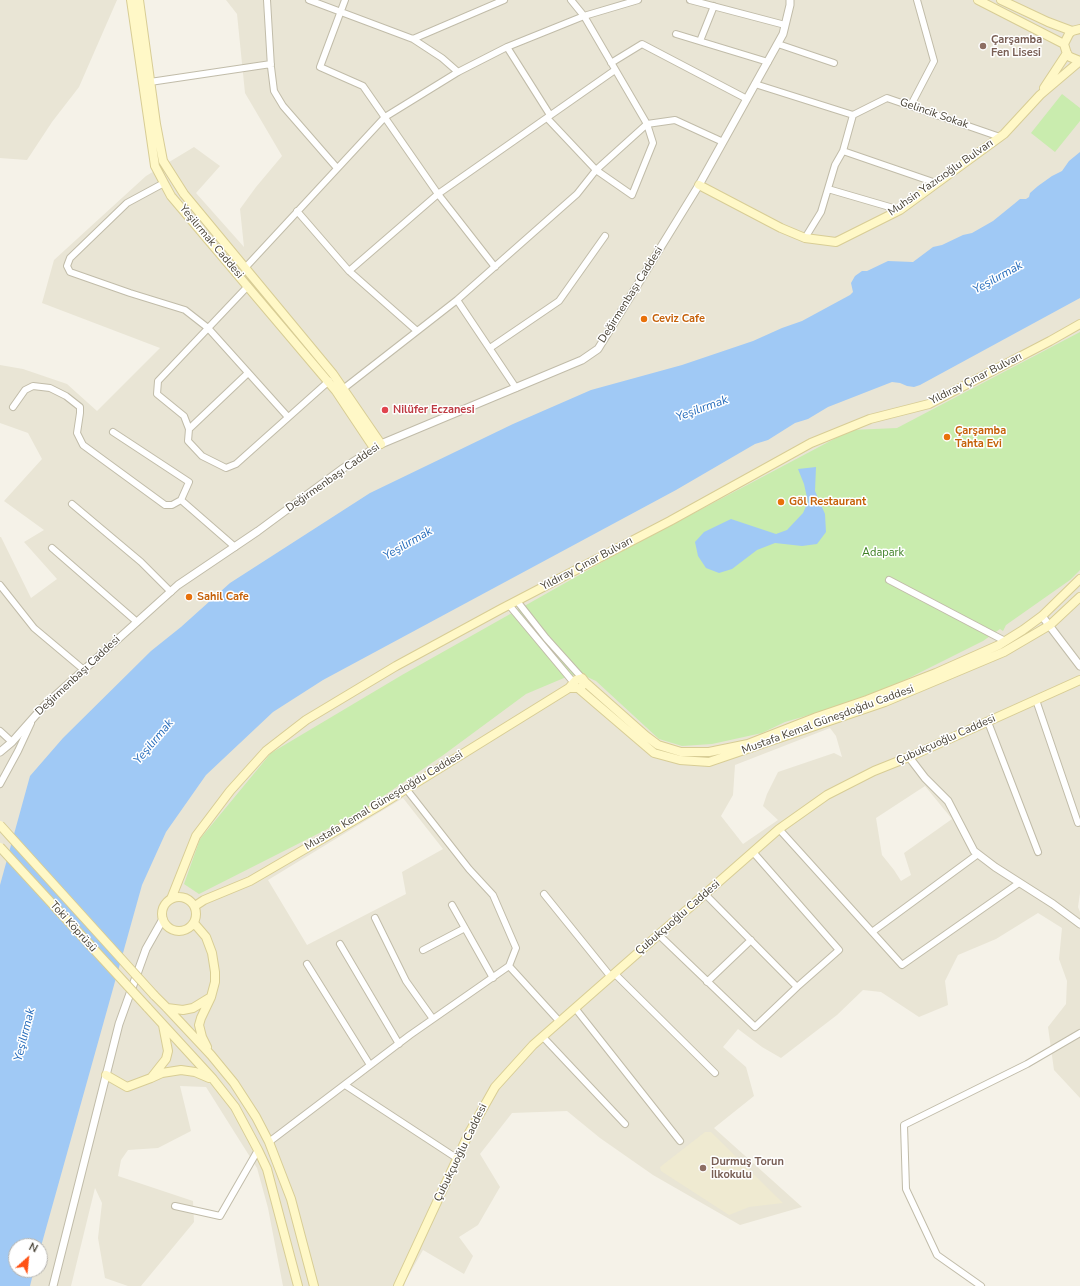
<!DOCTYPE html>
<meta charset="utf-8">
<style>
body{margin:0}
#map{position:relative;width:1080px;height:1286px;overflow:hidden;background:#f5f2e8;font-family:"Nunito Sans",sans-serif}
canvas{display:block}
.north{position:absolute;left:8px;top:1238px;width:40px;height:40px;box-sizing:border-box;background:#fff;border:1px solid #b6b4af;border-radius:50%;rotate:27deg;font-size:11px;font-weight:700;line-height:16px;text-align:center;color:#494336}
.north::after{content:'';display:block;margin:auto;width:14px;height:18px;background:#ff5214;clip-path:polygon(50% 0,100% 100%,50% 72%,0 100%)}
</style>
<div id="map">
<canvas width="1080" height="1286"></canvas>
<div class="north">N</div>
</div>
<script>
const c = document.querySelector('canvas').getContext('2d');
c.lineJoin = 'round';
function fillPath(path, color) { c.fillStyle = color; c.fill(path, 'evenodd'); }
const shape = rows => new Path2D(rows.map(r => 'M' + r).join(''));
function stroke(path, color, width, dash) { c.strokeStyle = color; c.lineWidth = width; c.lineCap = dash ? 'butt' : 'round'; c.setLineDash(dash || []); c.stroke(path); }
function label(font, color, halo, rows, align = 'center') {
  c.font = font + ' "Nunito Sans",sans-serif'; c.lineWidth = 3; c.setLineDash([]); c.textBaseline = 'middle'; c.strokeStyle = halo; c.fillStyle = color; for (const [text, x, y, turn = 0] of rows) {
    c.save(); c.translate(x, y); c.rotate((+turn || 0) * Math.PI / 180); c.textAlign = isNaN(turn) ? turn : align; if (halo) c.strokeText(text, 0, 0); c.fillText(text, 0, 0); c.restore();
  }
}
const residential = shape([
 [0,0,117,0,79,87,52,122,27,160,0,158],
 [226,0,1080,0,1080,893,1078,907,1080,912,1080,1098,1054,1070,1048,1027,1066,1004,1067,981,1059,959,1062,928,1038,913,996,939,958,955,945,981,948,1005,919,1017,881,992,863,990,837,1015,781,1058,762,1047,738,1029,723,1047,746,1067,754,1096,714,1128,802,1207,740,1225,653,1175,600,1138,567,1111,512,1113,480,1154,500,1187,478,1225,459,1237,473,1256,464,1274,423,1250,406,1280,404,1286,283,1286,268,1208,257,1168,206,1087,180,1086,191,1131,158,1148,128,1150,121,1160,118,1176,193,1201,194,1222,141,1286,128,1286,105,1278,98,1238,102,1203,95,1188,71,1286,0,1286,0,537,1,537,31,598,57,579,24,542,44,530,4,501,42,459,28,433,0,423,0,365,23,369,67,384,97,411,160,348,42,303,54,260,146,176,194,147,220,166,196,193,244,247,240,209,256,187,282,156,245,93,237,14],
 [830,728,836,736,842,757,834,753,778,772,767,794,763,806,778,820,743,844,721,816,733,795,735,765],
 [925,786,952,819,904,853,911,875,901,881,894,870,882,855,876,818],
 [403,798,443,849,402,872,406,894,307,945,268,880],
 [16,1246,40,1246,40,1270,16,1270]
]);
const education = shape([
 [705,1132,711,1132,783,1203,749,1207,729,1215,661,1171,660,1167]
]);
const green = shape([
 [1062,94,1080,108,1080,121,1055,152,1031,133],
 [1080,332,1080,570,1070,580,1006,625,1003,631,1000,629,983,641,871,697,785,722,762,733,712,744,682,746,659,739,596,681,585,676,571,675,526,694,442,756,357,814,199,894,184,884,200,839,271,753,402,675,613,556,851,430,897,428]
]);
const water = shape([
 [1080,152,1080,298,920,385,914,387,907,386,900,383,892,382,828,407,808,419,795,423,768,440,755,444,676,490,323,680,273,712,206,775,166,832,142,885,40,1250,40,1246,16,1246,16,1270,34,1270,30,1286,0,1286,0,885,30,776,63,738,151,651,181,627,230,583,370,493,513,424,591,390,682,365,753,341,782,328,802,321,850,295,853,292,851,283,855,276,862,271,867,271,888,261,913,262,933,247,942,245,963,235,972,233,993,221,1014,204,1020,199,1026,199,1029,197,1030,193,1038,186,1052,176,1062,171,1069,161],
 [816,467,815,491,825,514,826,532,817,544,802,546,775,543,757,550,732,569,719,573,706,568,698,556,695,542,704,532,731,519,776,534,787,530,803,513,808,502,804,484,798,469]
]);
const minor = shape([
 [267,0,271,67,274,91,283,106,337,168],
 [309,0,413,39,504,0],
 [345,0,320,67,363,86,438,194,495,267],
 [690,0,785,25],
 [676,34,768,62],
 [413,39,442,58,458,72],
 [700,41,714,6],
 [778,44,834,63],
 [507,47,550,115],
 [611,63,642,44,747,99],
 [150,82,271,64],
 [755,84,853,115,887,98,1000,137],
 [911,105,934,61,917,0],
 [547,118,596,170,632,195,653,143,647,124,584,16,571,0],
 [843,151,936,183],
 [164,183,127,203,70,258,67,266,70,272,130,293,185,310,208,328,288,417],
 [828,189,900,210],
 [297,211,349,271,417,331],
 [805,238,821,212,835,165,843,151,853,115],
 [245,268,385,117,458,72,507,47,584,16,638,0],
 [349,271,438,194,615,70],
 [248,286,158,381,157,394,184,416,189,429,188,441,202,456,226,468,236,464,329,381],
 [457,300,516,388],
 [490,348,559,301,605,236],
 [343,389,457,300,577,194,596,170,647,124,675,120,723,142],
 [13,407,25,390,33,386,50,388,66,396,80,407,80,413,77,433,83,445,165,505,172,505,181,500],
 [189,429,248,373],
 [113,432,189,482,181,500,235,547],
 [72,504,141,562,171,592],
 [52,548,137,622],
 [889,580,1005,641],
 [0,585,34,628,84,670],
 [517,601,546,638,582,678],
 [509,605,574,683],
 [1036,700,1078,823],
 [988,722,1038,852],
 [0,731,12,742],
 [0,784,18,751,31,723],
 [779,829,902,965,1019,883],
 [544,894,611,977],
 [705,894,797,987,839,950,753,852],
 [452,905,493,978],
 [375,918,406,981,433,1019],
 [872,932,978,854],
 [659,935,755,1027,797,987],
 [340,944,399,1044],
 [423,950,465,928],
 [307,964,370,1065],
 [509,966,560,1022],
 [615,974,715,1073],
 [707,982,751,940],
 [575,1008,680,1141],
 [543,1037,625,1124],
 [345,1085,458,1159],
 [269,1142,410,1035,509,966,516,948,493,895,469,869,407,790],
 [175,1206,220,1216,258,1150],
 [981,1286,937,1255,906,1189,904,1125,1027,1064,1080,1033]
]);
const tertiary = shape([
 [1042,616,1080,666],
 [0,752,12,742,35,716,47,703,178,585,258,531,342,469,381,444,582,360,598,349,699,185,783,34,790,5,790,0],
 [909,757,925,778,948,801,974,851,995,867,1053,904,1080,924],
 [53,1286,119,1024,146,949,163,919]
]);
const secondary = shape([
 [131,0,155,166,164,183,171,196,336,391,374,448],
 [139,0,156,124,163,161,184,194,333,374,381,444],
 [978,0,1064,44],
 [1001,0,1048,22,1072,31],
 [1080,29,1072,31,1069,34,1064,44,1067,54,1070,57,1080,61],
 [1044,88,1067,53],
 [699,185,781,228,805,238,836,242,900,210,1004,134,1040,95,1080,61],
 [585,682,646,736,658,745,681,752,709,752,748,744,817,717,867,700,936,673,999,645,1023,630,1042,616,1080,579],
 [569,688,576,680,580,679,582,678,585,682,583,685],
 '162 914a17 17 0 1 1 34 0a17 17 0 1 1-34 0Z',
 [171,899,196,836,230,791,266,751,306,720,396,666,501,609,670,521,811,443,870,419,929,404,1050,341,1080,324],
 [195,906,204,900,250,881,377,807,569,688,578,688,654,753,680,760,709,762,885,702,1004,652,1050,625,1080,597],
 [194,923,206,937,212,953,215,972,215,982,211,997],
 [154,995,167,1008,211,1055,234,1083,256,1117,269,1142,291,1199,314,1286],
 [147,1007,213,1079,235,1107,258,1150,267,1169,298,1286],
 [167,1008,183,1010,193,1008,211,997,201,1018,199,1025,202,1037,207,1047],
 [163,1025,168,1051,166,1059,151,1078,162,1073,181,1070,195,1072,209,1078],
 [106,1075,127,1087,151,1078],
 [398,1286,469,1133,495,1087,533,1045,779,829,827,795,874,771,909,757,1080,680]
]);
const secondaryBridge = shape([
 [0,825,154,995],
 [0,847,147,1007]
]);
const markers = [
 [983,46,4,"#8d6e63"],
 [644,319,4,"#e8710a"],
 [385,410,4,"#e0444e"],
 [947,437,4,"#e8710a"],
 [781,502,4,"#e8710a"],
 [189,597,4,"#e8710a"],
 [703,1168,4,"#8d6e63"]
];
const educationNames = [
 ["Çarşamba",991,40],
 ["Fen Lisesi",991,53],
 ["Durmuş Torun",711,1162],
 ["İlkokulu",711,1175]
];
const streetNames = [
 ["Gelincik Sokak",934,114,19],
 ["Muhsin Yazıcıoğlu Bulvarı",941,178,-35],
 ["Yeşilırmak Caddesi",211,242,50],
 ["Değirmenbaşı Caddesi",631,295,-58],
 ["Yıldıray Çınar Bulvarı",976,379,-27],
 ["Değirmenbaşı Caddesi",333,478,-35],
 ["Yıldıray Çınar Bulvarı",587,564,-28],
 ["Değirmenbaşı Caddesi",78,676,-43],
 ["Mustafa Kemal Güneşdoğdu Caddesi",828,720,-20],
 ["Çubukçuoğlu Caddesi",946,740,-24],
 ["Mustafa Kemal Güneşdoğdu Caddesi",384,801,-31],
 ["Çubukçuoğlu Caddesi",678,918,-41],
 ["Toki Köprüsü",73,927,48],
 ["Çubukçuoğlu Caddesi",461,1153,-64]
];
const foodNames = [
 ["Ceviz Cafe",652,319],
 ["Çarşamba",955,431],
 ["Tahta Evi",955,444],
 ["Göl Restaurant",789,502],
 ["Sahil Cafe",197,597]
];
const healthNames = [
 ["Nilüfer Eczanesi",393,410]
];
const parkNames = [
 ["Adapark",883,553]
];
const waterNames = [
 ["Yeşilırmak",998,278,-29],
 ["Yeşilırmak",702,409,-20],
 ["Yeşilırmak",408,544,-30],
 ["Yeşilırmak",154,742,-50],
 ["Yeşilırmak",25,1035,-76]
];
fillPath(residential, '#e9e5d5');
fillPath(education, '#efead1');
fillPath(green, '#c9ecae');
fillPath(water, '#a0c9f5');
stroke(minor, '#c1bca9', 8);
stroke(tertiary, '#c1bca9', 9);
stroke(secondary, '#d8cd95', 10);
stroke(minor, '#fff', 6);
stroke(tertiary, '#fff', 7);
stroke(secondary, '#fff8c7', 8);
stroke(secondaryBridge, '#d8cd95', 10, []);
stroke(secondaryBridge, '#fff8c7', 8);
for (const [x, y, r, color] of markers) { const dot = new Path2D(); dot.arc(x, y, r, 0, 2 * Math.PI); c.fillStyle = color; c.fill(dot); stroke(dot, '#fff', 1.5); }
label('bold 11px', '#785e54', '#fff', educationNames, 'left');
label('11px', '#494336', '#fff', streetNames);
label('bold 11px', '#c56008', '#fff', foodNames, 'left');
label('bold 11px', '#be3a42', '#fff', healthNames, 'left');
label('11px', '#3d7f24', '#fff', parkNames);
label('italic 12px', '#276dbc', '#fff', waterNames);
</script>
